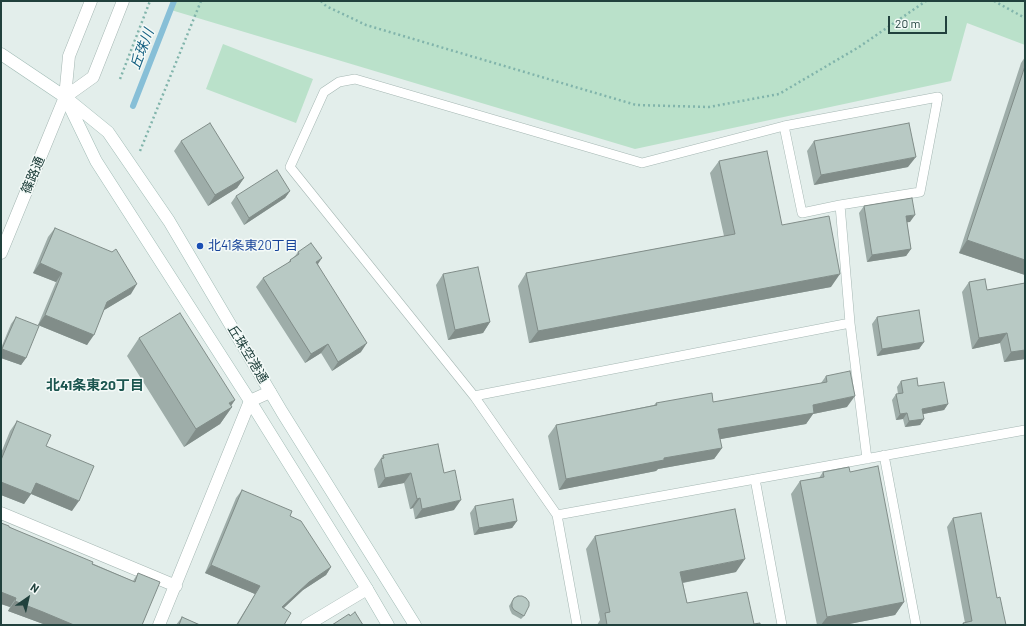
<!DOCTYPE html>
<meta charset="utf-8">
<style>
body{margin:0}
#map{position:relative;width:1026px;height:626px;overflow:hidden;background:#e3eeeb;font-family:Barlow,sans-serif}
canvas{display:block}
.frame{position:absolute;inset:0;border:2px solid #21413d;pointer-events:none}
.north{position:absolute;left:8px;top:578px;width:40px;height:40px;-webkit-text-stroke:3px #f4faf8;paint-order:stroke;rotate:34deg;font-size:11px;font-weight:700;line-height:16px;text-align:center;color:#21413d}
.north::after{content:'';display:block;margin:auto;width:14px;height:18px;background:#21413d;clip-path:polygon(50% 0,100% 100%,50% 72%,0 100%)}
.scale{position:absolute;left:888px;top:16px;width:59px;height:18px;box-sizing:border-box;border:2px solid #21413d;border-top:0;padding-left:5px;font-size:12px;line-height:14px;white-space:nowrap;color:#21413d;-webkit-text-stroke:3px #f4faf8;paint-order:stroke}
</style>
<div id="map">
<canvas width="1026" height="626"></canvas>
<div class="frame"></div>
<div class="north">N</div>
<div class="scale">20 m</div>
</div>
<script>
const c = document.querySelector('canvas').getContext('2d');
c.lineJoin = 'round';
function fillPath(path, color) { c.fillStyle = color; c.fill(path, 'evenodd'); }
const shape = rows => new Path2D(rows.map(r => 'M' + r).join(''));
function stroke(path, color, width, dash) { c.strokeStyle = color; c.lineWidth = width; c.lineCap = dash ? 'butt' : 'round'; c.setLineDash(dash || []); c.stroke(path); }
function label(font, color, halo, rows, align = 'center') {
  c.font = font + ' Barlow,"Noto Sans JP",sans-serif'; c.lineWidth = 3; c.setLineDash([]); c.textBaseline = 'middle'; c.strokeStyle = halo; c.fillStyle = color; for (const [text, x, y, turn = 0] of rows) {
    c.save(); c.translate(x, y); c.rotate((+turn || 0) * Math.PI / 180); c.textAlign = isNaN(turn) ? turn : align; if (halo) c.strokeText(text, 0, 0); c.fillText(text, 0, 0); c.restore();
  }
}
const green = shape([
 [174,1,1025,1,1025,45,967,23,951,81,635,149,171,10],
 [223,44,313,79,296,123,206,89]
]);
const stream = shape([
 [133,106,174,1]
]);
const path = shape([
 [321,1,326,6,366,25,636,105,709,107,779,94,859,47,926,1],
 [994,1,1025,18],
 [120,79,150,1],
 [140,151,201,1]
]);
const service = shape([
 [784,126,802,213,840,205,850,323],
 [474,396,290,167,324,92,339,82,355,79,642,163,784,126,938,97,920,192,840,205],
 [884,455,916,625],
 [755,479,782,625],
 [557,515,474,396,850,323,867,459],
 [577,625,557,515,1025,430]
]);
const minor = shape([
 [1,513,176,586],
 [159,625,250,401,270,392],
 [307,625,367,589]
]);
const tertiary = shape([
 [65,97,93,77,123,1],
 [1,253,65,97,69,56,91,1]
]);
const secondary = shape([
 [1,54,65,97,108,132,169,221,282,412,415,625],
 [67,101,96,161,250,401,367,589,388,625]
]);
const wall = shape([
 [1025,57,1025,275,959,253,1021,63],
 [181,141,244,178,237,188,208,206,174,151],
 [814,141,908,167,814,185,807,151],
 [719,161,782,225,831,287,529,343,518,286,526,273,724,236,710,173],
 [290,191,285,198,244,225,231,203,236,196],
 [864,206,910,222,907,222,911,249,906,256,867,262,859,213],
 [55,228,131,294,104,310,87,345,38,325,56,282,33,273,48,237],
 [298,252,318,264,361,352,332,371,321,353,305,363,256,287,263,278,288,263,290,260,295,256],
 [443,274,490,322,483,333,448,340,436,285],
 [969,282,987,290,1025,283,1025,359,1004,362,1000,343,972,349,962,292],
 [16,317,26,358,21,365,1,358,1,348,11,324],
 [877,317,924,342,919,349,877,356,872,324],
 [139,338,231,406,232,407,220,424,184,447,127,356],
 [826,376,847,407,813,414,806,424,720,439,722,448,714,459,658,469,656,471,559,490,548,436,556,425,654,405,656,403,713,402,821,383],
 [901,381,918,386,948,404,944,410,923,414,924,419,920,425,905,427,903,419,896,420,892,400,896,394,898,394,897,387],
 [17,421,46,446,72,511,31,494,24,504,1,495,1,453,10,431],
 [383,455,444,473,454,510,415,519,413,508,410,509,404,483,378,488,374,469],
 [823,472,850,472,904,602,895,615,844,625,817,625,791,494,800,481,819,478],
 [242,490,290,516,331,567,326,575,303,590,284,608,284,625,236,625,255,594,205,573,236,498],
 [475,506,517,521,512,528,474,535,470,513],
 [953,518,997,598,1006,625,962,625,963,623,965,623,947,527],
 [1,523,9,527,133,581,138,573,142,625,46,625,8,611,10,607,1,604],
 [595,536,736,572,683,583,687,603,754,624,760,625,597,625,600,620,586,549],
 [514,598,524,616,521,619,512,614,510,610,509,606],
 [182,617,200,625,176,625]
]);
const shadedWall = shape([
 [916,157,908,167,814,185,821,175],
 [244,178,237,188,208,206,215,195],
 [290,191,285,198,244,225,249,218],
 [915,215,910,222,901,223,906,216],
 [967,240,1025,260,1025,275,959,253],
 [911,249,906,256,867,262,872,255],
 [322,258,316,267,316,262],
 [40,263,62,273,56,282,33,273],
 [840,274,831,287,529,343,538,331],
 [137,284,131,294,101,312,107,302],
 [45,315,94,335,87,345,38,325],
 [490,322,483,333,448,340,455,330],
 [1007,333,1000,343,972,349,979,338],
 [924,342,919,349,877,356,882,349],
 [367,343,361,352,332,371,338,362],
 [328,344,321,353,305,363,311,354],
 [2,349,26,358,21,365,1,358,1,351],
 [1025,350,1025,359,1004,362,1011,352],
 [855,396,847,407,813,414,806,424,710,441,718,429,813,405],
 [235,400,229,409,232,407,220,424,184,447,196,429,229,403],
 [948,404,944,410,918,415,922,409],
 [907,413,903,419,896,420,900,414],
 [924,419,920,425,905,427,909,421],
 [722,448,714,459,658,469,656,471,559,490,566,479,664,458],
 [411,473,404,483,378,488,385,478],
 [1,482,31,494,24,504,1,495],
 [36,483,79,501,72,511,29,493],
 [420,498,413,508,410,509,417,499],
 [461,500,454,510,415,519,422,509],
 [517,521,512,528,474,535,479,528],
 [745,559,736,572,671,585,680,572],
 [211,565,260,586,255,594,205,573],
 [331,567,326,575,303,590,276,615,282,607,309,582],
 [1,592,16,598,10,607,1,604],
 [15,601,43,612,74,625,46,625,8,611],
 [904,602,895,615,844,625,821,625,827,617]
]);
const building = shape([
 [1025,66,1025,260,967,240,1025,66],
 [210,123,244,178,215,195,181,141,210,123],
 [909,123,916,157,821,175,814,141,909,123],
 [767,151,782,225,829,216,840,274,538,331,526,273,735,234,719,161,767,151],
 [277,170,290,191,249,218,236,196,277,170],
 [912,198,915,215,906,216,911,249,872,255,864,206,912,198],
 [55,228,112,252,116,249,137,284,107,302,94,335,45,315,62,273,40,263,55,228],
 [311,243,322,258,316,262,367,343,338,362,328,344,311,354,263,278,291,261,290,260,299,254,298,252,311,243],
 [478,267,490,322,455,330,443,274,478,267],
 [985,279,987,290,1025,283,1025,350,1011,352,1007,333,979,338,969,282,985,279],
 [919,310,924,342,882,349,877,317,919,310],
 [180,313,235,400,229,403,232,407,196,429,139,338,180,313],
 [16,317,39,326,26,358,2,349,16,317],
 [850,371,855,396,813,405,814,413,718,429,722,448,664,458,664,460,566,479,556,425,657,405,656,403,712,393,713,402,827,382,826,376,850,371],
 [917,378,918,386,944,382,948,404,922,409,924,419,909,421,907,413,900,414,896,394,903,393,901,381,917,378],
 [17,421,51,435,46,446,94,466,79,501,36,483,31,494,1,482,1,460,17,421],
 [438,444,444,473,455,470,461,500,422,509,420,498,417,499,411,473,385,478,381,459,384,458,383,455,438,444],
 [878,466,904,602,827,617,800,481,824,477,823,472,849,467,850,472,878,466],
 [242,490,292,511,290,516,301,521,331,567,309,582,282,607,291,613,284,625,237,625,260,586,211,565,242,490],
 [513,499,517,521,479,528,475,506,513,499],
 [735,509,745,559,680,572,687,603,747,592,754,624,760,623,760,625,607,625,605,613,610,612,595,536,735,509],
 [981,513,997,598,1000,597,1006,625,964,625,963,623,972,621,953,518,981,513],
 [1,523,9,526,9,527,16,530,93,562,92,564,135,582,138,573,160,582,142,625,74,625,43,612,15,601,16,598,1,592,1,523],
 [518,596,522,596,526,598,529,602,529,606,524,616,514,610,512,607,512,602,514,598,518,596],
 [355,612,363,625,332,625,349,614,350,616,355,612],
 [182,617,200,625,179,625,182,617]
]);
const markers = [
 [200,246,4,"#1a4fb4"]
];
const streetNames = [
 ["篠路通",33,175,-67],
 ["丘珠空港通",248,354,59]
];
const transitNames = [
 ["北41条東20丁目",208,246]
];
const waterNames = [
 ["丘珠川",142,49,-69]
];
const neighbourhoodNames = [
 ["北41条東20丁目",95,385]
];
fillPath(green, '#bae1ca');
stroke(stream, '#87bfd7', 6);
stroke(service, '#a5b7b3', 10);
stroke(minor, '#a5b7b3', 13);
stroke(tertiary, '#a5b7b3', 13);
stroke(secondary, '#a0bbb5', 13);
stroke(path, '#81b4ab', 2.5, [2, 3]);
stroke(service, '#fff', 9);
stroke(minor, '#fff', 12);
stroke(tertiary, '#fff', 12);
stroke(secondary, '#fff', 12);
fillPath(wall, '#9eada9');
fillPath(shadedWall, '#818d89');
fillPath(building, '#b8c9c4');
stroke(building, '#818d89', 1);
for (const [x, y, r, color] of markers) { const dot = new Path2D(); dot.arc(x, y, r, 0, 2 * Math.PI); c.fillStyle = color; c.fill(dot); stroke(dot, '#f4faf8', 1.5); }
label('13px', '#21413d', '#f4faf8', streetNames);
label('13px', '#164399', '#f4faf8', transitNames, 'left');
label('italic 14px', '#166182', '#f4faf8', waterNames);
label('bold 14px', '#1b554f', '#f4faf8', neighbourhoodNames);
</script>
